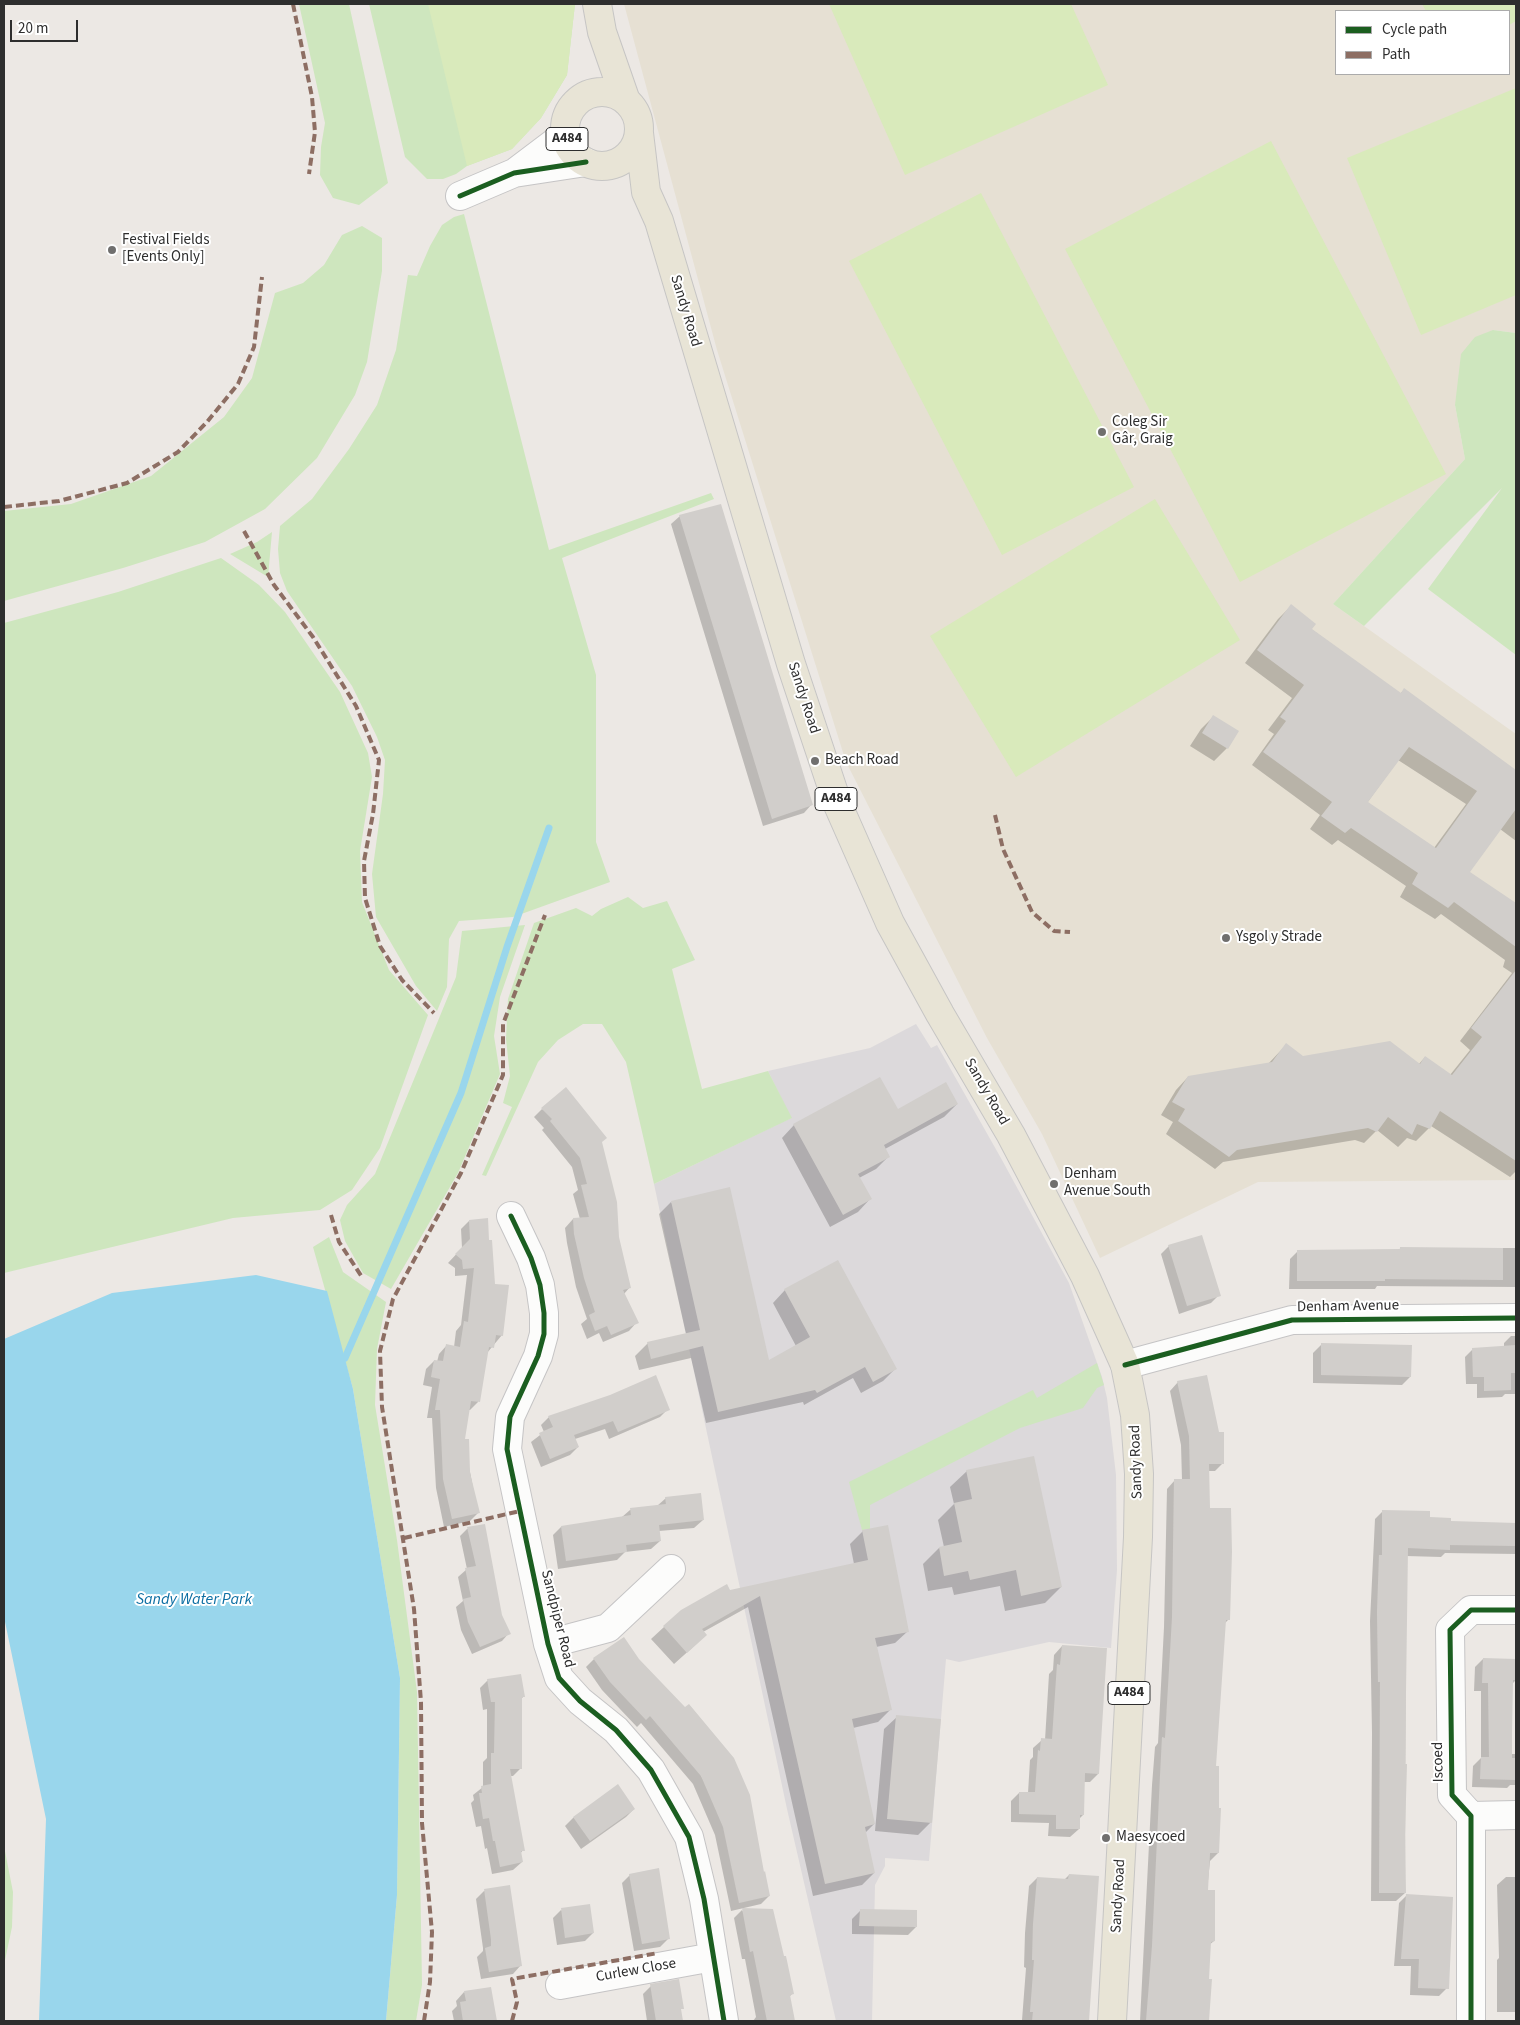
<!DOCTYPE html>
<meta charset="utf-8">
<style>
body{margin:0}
#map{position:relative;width:1520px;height:2025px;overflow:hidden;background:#ece8e4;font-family:"Source Sans 3",sans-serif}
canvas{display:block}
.frame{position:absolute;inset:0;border:5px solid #2e2e2e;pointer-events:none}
.legend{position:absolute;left:1335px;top:10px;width:175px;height:65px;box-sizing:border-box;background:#fff;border:1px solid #ababab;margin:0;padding:6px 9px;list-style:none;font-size:15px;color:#2e2e2e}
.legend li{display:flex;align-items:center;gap:10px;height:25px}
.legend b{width:25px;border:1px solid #ababab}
.scale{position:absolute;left:10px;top:20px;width:68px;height:22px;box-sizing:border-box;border:2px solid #2e2e2e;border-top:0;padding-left:6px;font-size:15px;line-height:18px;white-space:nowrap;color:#2e2e2e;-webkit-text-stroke:4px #fff;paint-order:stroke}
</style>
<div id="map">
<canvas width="1520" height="2025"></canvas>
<div class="frame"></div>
<ul class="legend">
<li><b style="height:6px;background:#1b5e20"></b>Cycle path</li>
<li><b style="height:6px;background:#8d6e63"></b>Path</li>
</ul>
<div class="scale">20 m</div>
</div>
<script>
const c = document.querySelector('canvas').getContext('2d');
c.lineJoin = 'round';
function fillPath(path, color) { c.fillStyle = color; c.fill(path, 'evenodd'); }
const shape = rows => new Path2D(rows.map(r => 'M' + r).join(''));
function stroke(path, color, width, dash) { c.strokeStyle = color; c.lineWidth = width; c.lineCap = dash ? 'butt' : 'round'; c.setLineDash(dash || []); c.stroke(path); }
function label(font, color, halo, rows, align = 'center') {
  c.font = font + ' "Source Sans 3",sans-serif'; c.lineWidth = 4; c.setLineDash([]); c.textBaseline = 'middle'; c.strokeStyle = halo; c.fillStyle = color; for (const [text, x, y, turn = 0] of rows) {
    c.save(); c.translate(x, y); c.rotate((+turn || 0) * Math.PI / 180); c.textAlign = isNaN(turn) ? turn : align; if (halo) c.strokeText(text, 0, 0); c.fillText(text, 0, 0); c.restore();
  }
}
const industrial = shape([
 [916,1024,931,1048,937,1045,1002,1160,1069,1283,1102,1377,1107,1398,1116,1475,1117,1570,1111,1648,1049,1642,959,1662,946,1659,929,1861,885,1858,885,1866,875,1885,872,2021,836,2021,787,1809,654,1184,791,1118,768,1071,870,1048]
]);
const education = shape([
 [624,4,1516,4,1516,333,1493,330,1455,405,1465,459,1333,604,1516,734,1516,1180,1258,1182,1100,1258,1042,1134,987,1038,846,762,717,350],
 [1336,11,1509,11,1509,74,1336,74]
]);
const green = shape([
 [299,4,349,4,388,183,359,205,333,198,320,175,321,147,325,123],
 [369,4,575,4,567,75,541,118,512,149,467,166,456,174,443,179,427,179,405,157],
 [464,214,549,550,711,493,714,499,562,558,596,675,596,842,610,882,513,917,459,921,449,939,447,987,437,1011,416,986,376,917,372,874,383,794,385,760,377,737,352,686,287,591,280,573,278,549,280,526,312,499,349,449,377,405,396,350,408,275,417,276,430,246,442,225,454,217],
 [362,226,382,238,382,271,367,362,355,395,317,458,265,509,205,542,123,568,4,601,4,511,71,504,151,476,224,417,252,378,275,293,303,283,324,265,342,235],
 [1493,330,1516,333,1516,655,1428,589,1502,488,1364,626,1333,604,1465,459,1455,405,1461,354,1475,337],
 [272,532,268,577,230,554,257,542],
 [221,558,259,585,285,612,340,692,368,753,372,777,360,851,362,902,389,970,428,1015,380,1148,352,1190,320,1210,233,1218,4,1273,4,623,118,592],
 [628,897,643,908,667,901,695,960,672,969,702,1089,768,1071,792,1118,654,1184,626,1062,602,1024,583,1024,558,1040,538,1062,486,1176,482,1175,512,1107,503,1103,510,1076,506,1039,508,999,534,923,576,908,592,916,601,909],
 [525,925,500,997,494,1036,500,1074,458,1173,391,1289,363,1273,345,1241,340,1220,347,1205,375,1174,456,977,462,931],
 [329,1237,343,1272,386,1302,377,1349,375,1405,397,1540,417,1692,422,1985,416,2021,386,2021,397,1895,400,1678,353,1389,313,1247],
 [1097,1363,1104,1385,1097,1388,1083,1408,1020,1428,870,1505,870,1529,862,1530,849,1482,1033,1390,1037,1398],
 [4,1846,13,1892,12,1927,4,1965]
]);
const pitch = shape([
 [428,4,575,4,567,75,541,118,512,149,467,166],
 [829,4,1071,4,1108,85,905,175],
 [1422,4,1516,4,1516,21,1509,25,1509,11,1426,11],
 [1516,88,1516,295,1421,335,1347,158],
 [1271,141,1446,474,1240,582,1065,249],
 [981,193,1134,487,1002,555,849,261],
 [1155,499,1240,640,1016,777,930,636]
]);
const water = shape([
 [256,1275,327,1291,353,1389,400,1678,397,1895,386,2021,39,2021,46,1819,4,1617,4,1339,112,1293]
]);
const shadow = shape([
 [680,516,812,804,804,813,763,826,671,524],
 [1291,606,1311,629,1400,694,1404,690,1516,772,1516,841,1500,829,1468,873,1516,904,1516,1171,1510,1177,1431,1126,1416,1141,1407,1138,1398,1147,1377,1130,1364,1143,1355,1140,1223,1162,1215,1169,1166,1134,1173,1122,1161,1115,1176,1090,1188,1077,1268,1064,1286,1045,1303,1057,1419,1064,1425,1057,1450,1075,1470,1050,1460,1041,1512,973,1503,967,1505,960,1441,914,1435,919,1400,897,1406,886,1338,840,1332,845,1310,829,1320,815,1252,765,1274,734,1268,730,1292,698,1245,663,1278,619],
 [1398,760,1466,804,1434,848,1367,803],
 [1213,717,1237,732,1227,748,1214,761,1190,746,1201,729],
 [957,1104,944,1117,885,1149,889,1156,876,1169,859,1178,870,1199,858,1212,830,1227,782,1138,794,1125],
 [542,1109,601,1142,618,1238,630,1287,624,1294,637,1322,629,1331,603,1342,599,1333,587,1339,581,1324,587,1319,576,1287,567,1243,565,1228,573,1219,580,1219,573,1194,578,1190,572,1167,542,1130,544,1128,534,1117],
 [671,1202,768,1362,796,1346,773,1303,785,1290,895,1369,883,1381,861,1393,853,1378,804,1405,803,1402,706,1423,691,1358,639,1370,635,1356,648,1343,686,1334,659,1214],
 [469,1221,488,1241,502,1335,487,1353,478,1402,470,1410,468,1410,464,1441,478,1513,470,1521,444,1527,436,1488,432,1418,427,1418,432,1387,423,1385,426,1369,434,1361,437,1362,439,1354,447,1345,454,1347,456,1331,461,1325,467,1275,455,1276,455,1268,448,1263,462,1248,461,1229],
 [1169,1246,1219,1295,1211,1303,1179,1314,1161,1254],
 [1401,1248,1516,1248,1516,1287,1377,1286,1375,1289,1289,1289,1290,1259,1298,1251,1398,1250],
 [1511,1336,1516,1336,1516,1394,1505,1394,1502,1397,1477,1398,1477,1384,1466,1384,1465,1357,1473,1349,1504,1347,1504,1343],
 [1321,1345,1410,1377,1402,1385,1313,1383,1313,1353],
 [1178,1382,1223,1463,1215,1471,1208,1471,1208,1509,1228,1620,1225,1623,1215,1767,1218,1853,1210,1861,1207,1891,1214,1941,1209,1945,1208,1980,1210,1980,1208,2021,1140,2021,1152,1785,1155,1747,1158,1743,1164,1627,1167,1489,1175,1480,1182,1480,1181,1445,1170,1391],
 [668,1409,660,1417,609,1439,605,1429,575,1439,578,1447,570,1455,541,1467,531,1442,544,1432,541,1425,549,1417],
 [967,1471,1061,1587,1045,1603,1005,1611,1000,1586,954,1595,952,1587,928,1591,923,1564,939,1548,944,1547,938,1520,954,1504,950,1487],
 [666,1498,703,1520,694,1528,659,1531,660,1541,651,1549,625,1552,617,1560,558,1569,553,1535,561,1527,622,1517,630,1510,657,1506],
 [1383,1511,1450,1523,1516,1524,1516,1554,1445,1553,1441,1557,1406,1556,1405,1893,1396,1901,1371,1901,1372,1733,1370,1621,1375,1519],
 [484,1525,501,1615,509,1633,502,1641,472,1654,461,1630,456,1607,463,1601,458,1577,467,1569,460,1536,467,1529],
 [863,1531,908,1631,895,1643,876,1647,890,1710,878,1722,853,1728,874,1824,865,1833,874,1873,862,1885,813,1896,748,1607,703,1632,693,1647,674,1664,651,1639,664,1627,730,1592,854,1564,850,1544],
 [624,1639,769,1896,761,1904,731,1911,715,1835,693,1784,641,1723,637,1727,602,1690,586,1667,594,1659],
 [1062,1646,1098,1774,1090,1782,1084,1782,1083,1815,1079,1819,1079,1829,1070,1837,1048,1836,1049,1823,1011,1822,1011,1801,1019,1793,1028,1793,1030,1760,1033,1757,1033,1748,1042,1740,1045,1740,1049,1674,1053,1670,1054,1655],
 [1483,1659,1516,1660,1516,1680,1512,1684,1511,1754,1516,1754,1516,1785,1510,1785,1507,1788,1472,1787,1473,1766,1481,1758,1481,1691,1474,1691,1475,1667],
 [488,1680,524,1696,521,1699,521,1768,513,1776,510,1776,523,1850,520,1854,522,1862,513,1870,492,1874,487,1848,485,1849,481,1826,476,1827,471,1803,474,1800,473,1795,483,1787,483,1762,487,1758,487,1709,483,1710,480,1688],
 [897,1717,931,1822,918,1835,875,1831,884,1729],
 [617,1786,634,1809,626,1817,581,1849,565,1826,573,1818],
 [630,1875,669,1938,660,1947,634,1951,622,1883],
 [1069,1875,1098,1877,1088,2021,1024,2021,1022,2020,1026,1968,1024,1967,1025,1933,1029,1886,1037,1878,1064,1880],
 [1506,1877,1516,1877,1516,2012,1497,2012,1497,1960,1499,1958,1497,1885],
 [509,1887,521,1965,513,1974,481,1979,477,1957,483,1951,483,1948,476,1899,484,1891],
 [1407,1895,1447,1988,1439,1996,1410,1995,1411,1966,1394,1966,1399,1903],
 [561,1910,593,1933,585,1941,557,1945,553,1918],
 [742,1910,792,1994,789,1997,794,2021,753,2021,756,2017,745,1959,742,1959,734,1918],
 [860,1911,916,1927,908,1935,852,1934,852,1919],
 [651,1986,682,2008,680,2010,682,2021,647,2021,643,1994],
 [464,1992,496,2019,494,2021,454,2021,452,2011,457,2006,456,2001]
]);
const stream = shape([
 [345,1358,461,1093,507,947,549,828]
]);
const building = shape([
 [721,504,813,805,772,819,679,515],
 [1291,604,1316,624,1312,629,1401,693,1404,688,1516,770,1516,809,1470,872,1516,903,1516,947,1454,902,1448,908,1412,884,1418,873,1351,828,1345,833,1321,816,1332,802,1263,752,1286,721,1280,717,1304,685,1257,650],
 [1409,747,1477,791,1436,848,1368,802],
 [1213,715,1239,731,1228,749,1202,733],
 [1516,970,1516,1161,1440,1111,1430,1129,1417,1124,1412,1135,1388,1117,1377,1132,1368,1128,1237,1150,1229,1157,1178,1121,1185,1109,1172,1102,1188,1076,1272,1062,1286,1043,1303,1056,1390,1041,1420,1064,1425,1056,1452,1075,1482,1037,1471,1028],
 [880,1077,898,1109,946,1082,958,1104,884,1145,890,1157,858,1174,872,1199,843,1215,793,1124],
 [566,1087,607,1138,602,1142,617,1202,619,1237,631,1288,623,1290,639,1323,611,1335,607,1326,595,1331,589,1315,595,1312,584,1278,574,1234,573,1218,589,1217,581,1185,587,1184,580,1158,550,1121,552,1119,541,1108],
 [730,1187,769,1360,810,1337,784,1289,838,1260,897,1369,873,1382,865,1367,817,1393,815,1390,718,1412,703,1346,651,1359,647,1342,700,1330,671,1201],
 [488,1218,489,1240,492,1240,495,1284,509,1285,503,1336,496,1335,494,1348,489,1347,480,1402,471,1401,465,1439,469,1439,470,1473,480,1513,452,1519,443,1479,440,1410,435,1410,440,1379,431,1377,434,1360,443,1361,446,1344,460,1347,464,1321,468,1322,474,1268,463,1269,462,1260,455,1254,470,1239,469,1220],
 [1202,1235,1221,1296,1187,1306,1168,1245],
 [1400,1247,1503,1248,1503,1280,1385,1279,1385,1281,1297,1281,1297,1250,1400,1249],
 [1321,1343,1412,1345,1411,1377,1321,1375],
 [1516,1345,1516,1373,1511,1373,1511,1390,1484,1391,1484,1377,1473,1377,1472,1348],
 [656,1375,670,1410,618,1432,613,1421,574,1435,579,1447,550,1459,539,1433,553,1427,548,1416,610,1395],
 [1207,1375,1219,1432,1224,1432,1224,1464,1209,1464,1210,1508,1231,1508,1232,1552,1230,1620,1226,1620,1216,1766,1219,1766,1219,1808,1221,1808,1219,1853,1210,1853,1208,1890,1215,1890,1215,1941,1211,1942,1209,1979,1212,1979,1209,2021,1146,2021,1152,1946,1160,1776,1162,1737,1165,1738,1172,1618,1174,1479,1190,1479,1189,1436,1177,1381],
 [1034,1456,1062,1587,1021,1596,1016,1570,970,1580,968,1571,944,1576,939,1547,962,1542,954,1503,972,1499,966,1470],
 [701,1493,704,1520,659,1525,661,1541,626,1545,627,1552,566,1561,561,1526,631,1515,630,1508,666,1504,665,1497],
 [1382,1510,1430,1511,1430,1517,1451,1518,1451,1521,1516,1523,1516,1546,1450,1545,1450,1550,1408,1548,1405,1764,1407,1764,1405,1834,1406,1893,1379,1893,1380,1682,1378,1682,1377,1612,1379,1555,1382,1555],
 [485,1524,502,1615,511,1634,480,1647,468,1622,463,1599,471,1597,465,1568,476,1566,467,1527],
 [888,1525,909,1632,875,1638,892,1710,852,1719,875,1824,865,1827,875,1873,825,1884,760,1596,702,1629,707,1635,687,1653,663,1626,681,1610,727,1584,730,1590,868,1560,862,1530],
 [624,1637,639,1659,685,1707,689,1704,734,1758,750,1795,764,1872,765,1871,770,1896,739,1903,723,1827,701,1776,650,1716,646,1720,610,1682,593,1658],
 [1062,1645,1107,1648,1099,1774,1085,1773,1084,1815,1080,1815,1080,1829,1056,1829,1056,1815,1019,1814,1019,1792,1035,1792,1038,1750,1040,1751,1041,1738,1052,1739,1057,1664,1060,1665],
 [1483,1658,1516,1659,1516,1680,1513,1680,1512,1733,1512,1758,1516,1758,1516,1780,1480,1779,1481,1757,1489,1757,1488,1683,1482,1683],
 [521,1674,525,1697,522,1697,522,1769,510,1769,525,1851,521,1851,523,1862,500,1867,495,1841,493,1841,489,1818,483,1819,479,1793,482,1793,481,1786,491,1784,491,1753,494,1753,495,1702,491,1702,487,1679],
 [896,1715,941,1719,932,1823,887,1819],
 [618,1784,635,1809,590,1841,573,1817],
 [659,1868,670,1939,642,1944,629,1874],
 [1069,1874,1099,1876,1089,2021,1032,2021,1033,2012,1030,2012,1034,1960,1032,1960,1033,1924,1037,1877,1068,1879],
 [510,1885,522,1966,489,1972,485,1948,491,1946,491,1939,484,1889],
 [1406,1894,1453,1897,1449,1989,1418,1988,1419,1959,1401,1959],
 [590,1904,594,1933,565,1938,561,1908],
 [742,1908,773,1909,784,1956,786,1956,794,1994,790,1995,795,2021,767,2021,753,1951,750,1952],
 [860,1909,917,1910,917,1927,859,1926],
 [679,1979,684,2009,681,2009,683,2021,656,2021,650,1984],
 [491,1987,497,2021,463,2021,460,2002,466,2001,464,1991]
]);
const minor = shape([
 [517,171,566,134],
 [460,196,514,173,586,162],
 [511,1216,531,1258,540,1285,544,1313,544,1334,538,1356,510,1417,507,1449,548,1644,559,1678,580,1701,616,1730,651,1770,689,1837,704,1899,724,2021],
 [1125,1365,1292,1320,1516,1318],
 [548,1644,608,1628,671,1569],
 [1471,1816,1516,1815],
 [560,1985,713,1957],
 [1471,2021,1471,1816,1452,1795,1450,1630,1471,1610,1516,1610]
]);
const primary = shape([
 [597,4,602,32,626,101],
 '565 129a37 37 0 1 1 74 0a37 37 0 1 1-74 0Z',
 [639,133,646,192,659,221,791,664,838,805,890,923,940,1014,1011,1135,1085,1276,1125,1365,1135,1415,1139,1474,1138,1537,1112,2021]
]);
const quiet = shape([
 [293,4,312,97,315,132,309,174],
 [4,507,59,501,127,483,178,452,207,422,238,384,254,347,262,277],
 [244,531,274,585,313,637,356,706,379,760,373,814,364,861,365,898,380,946,402,980,434,1013],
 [995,815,1003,849,1032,912,1054,931,1070,932],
 [331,1215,339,1242,362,1277],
 [404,1538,520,1511],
 [424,2021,430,1982,432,1932,422,1823,421,1702,414,1609,382,1407,380,1351,393,1299,461,1173,503,1075,503,1024,545,915],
 [512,2021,517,2002,512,1979,658,1953]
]);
const cycleway = shape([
 [460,196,514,173,586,162],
 [511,1216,531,1258,540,1285,544,1313,544,1334,538,1356,510,1417,507,1449,548,1644,559,1678,580,1701,616,1730,651,1770,689,1837,704,1899,724,2021],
 [1125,1365,1292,1320,1516,1318],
 [1471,2021,1471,1816,1452,1795,1450,1630,1471,1610,1516,1610]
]);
const markers = [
 [112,250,5,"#706f6e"],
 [1102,432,5,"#706f6e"],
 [815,761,5,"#706f6e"],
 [1226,938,5,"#706f6e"],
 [1054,1184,5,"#706f6e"],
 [1106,1838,5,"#706f6e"]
];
const shields = [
 [567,139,42],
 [836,799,42],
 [1129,1693,42]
];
const shieldNames = [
 ["A484",567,139],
 ["A484",836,799],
 ["A484",1129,1693]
];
const poiNames = [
 ["Festival Fields",122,241],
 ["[Events Only]",122,258],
 ["Coleg Sir",1112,423],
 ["Gâr, Graig",1112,440],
 ["Beach Road",825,761],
 ["Ysgol y Strade",1236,938],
 ["Denham",1064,1175],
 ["Avenue South",1064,1192],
 ["Maesycoed",1116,1838]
];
const streetNames = [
 ["Sandy Road",685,311,73],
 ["Sandy Road",803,698,72],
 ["Sandy Road",986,1092,60],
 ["Denham Avenue",1348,1307,-1],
 ["Sandy Road",1137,1462,-92],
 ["Sandpiper Road",557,1619,76],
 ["Iscoed",1439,1762,-91],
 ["Sandy Road",1119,1896,-87],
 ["Curlew Close",636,1971,-10]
];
const waterNames = [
 ["Sandy Water Park",194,1600]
];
fillPath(industrial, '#dcd9db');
fillPath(education, '#e6e0d3');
fillPath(green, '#cee6be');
fillPath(pitch, '#d9eabb');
fillPath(water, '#99d6ec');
fillPath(shadow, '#0003');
stroke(stream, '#99d6ec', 7);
fillPath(building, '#d1cecb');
stroke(minor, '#c5c4c5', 30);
stroke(primary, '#c6c5c4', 30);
stroke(minor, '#fcfcfb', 28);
stroke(primary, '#e8e4d6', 28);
stroke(quiet, '#8d6e63', 4, [8, 4]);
stroke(cycleway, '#1b5e20', 5);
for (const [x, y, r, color] of markers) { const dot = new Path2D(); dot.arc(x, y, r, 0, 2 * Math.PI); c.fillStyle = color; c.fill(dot); stroke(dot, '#fff', 2); }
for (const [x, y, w] of shields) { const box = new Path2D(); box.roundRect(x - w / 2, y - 11.5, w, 23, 4); c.fillStyle = '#fff'; c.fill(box); stroke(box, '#2e2e2e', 1); }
label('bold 14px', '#2e2e2e', null, shieldNames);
label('15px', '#2e2e2e', '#fff', poiNames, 'left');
label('15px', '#2e2e2e', '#fff', streetNames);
label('italic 16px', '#0d6fa3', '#fff', waterNames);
</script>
